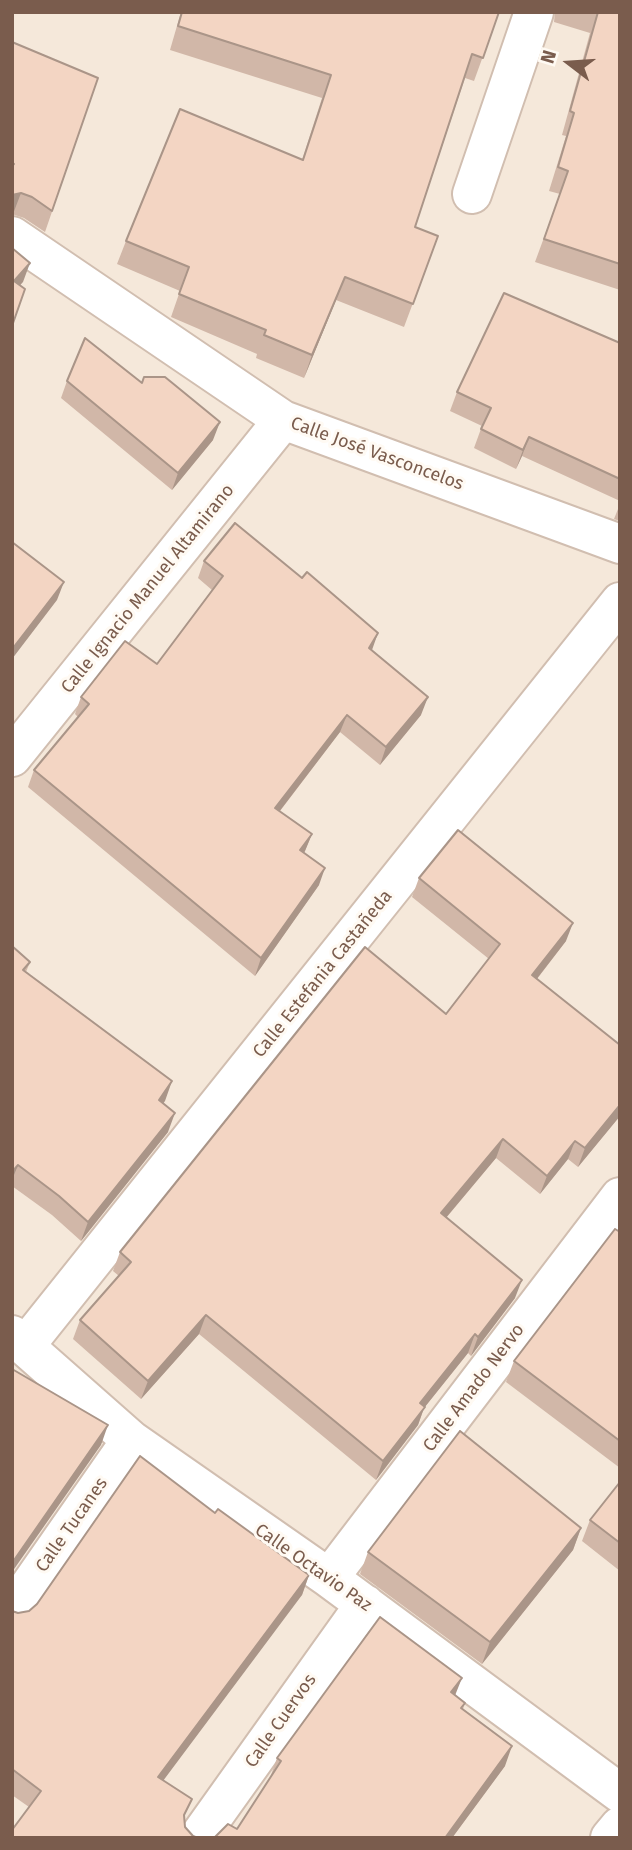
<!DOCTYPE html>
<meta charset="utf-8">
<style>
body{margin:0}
#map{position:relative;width:632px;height:1850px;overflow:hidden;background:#fdf6ec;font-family:"Fira Sans",sans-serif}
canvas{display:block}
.frame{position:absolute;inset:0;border:14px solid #7a5c4d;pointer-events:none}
.north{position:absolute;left:534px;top:28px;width:70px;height:70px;-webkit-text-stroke:5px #fffaf3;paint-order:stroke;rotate:287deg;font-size:19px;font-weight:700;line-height:28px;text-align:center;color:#7a5c4d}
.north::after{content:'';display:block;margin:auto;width:24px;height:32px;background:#7a5c4d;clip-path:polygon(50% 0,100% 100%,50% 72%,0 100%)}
</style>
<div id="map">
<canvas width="632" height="1850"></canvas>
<div class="frame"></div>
<div class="north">N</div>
</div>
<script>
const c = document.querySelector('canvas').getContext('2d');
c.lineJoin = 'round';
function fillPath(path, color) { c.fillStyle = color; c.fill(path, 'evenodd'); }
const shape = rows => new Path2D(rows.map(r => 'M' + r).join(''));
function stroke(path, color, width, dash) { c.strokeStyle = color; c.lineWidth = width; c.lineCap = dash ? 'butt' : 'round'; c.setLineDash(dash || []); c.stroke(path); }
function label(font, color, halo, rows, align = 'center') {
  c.font = font + ' "Fira Sans",sans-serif'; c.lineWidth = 6; c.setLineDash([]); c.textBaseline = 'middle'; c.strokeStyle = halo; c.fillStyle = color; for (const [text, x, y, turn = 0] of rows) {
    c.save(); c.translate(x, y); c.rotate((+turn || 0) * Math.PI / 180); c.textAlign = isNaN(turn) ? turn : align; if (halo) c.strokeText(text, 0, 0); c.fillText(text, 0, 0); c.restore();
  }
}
const residential = shape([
 [12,12,620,12,620,1838,12,1838]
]);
const minor = shape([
 [472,194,534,12],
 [12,236,283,420,620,544],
 [12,757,283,420],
 [12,1335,131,1440,329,1578,620,1793],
 [25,1346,620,602],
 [329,1578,620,1197],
 [12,1611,131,1440],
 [198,1838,365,1604],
 [610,1838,620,1826]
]);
const wall = shape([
 [181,12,499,12,474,81,465,78,415,227,438,236,404,327,336,300,304,378,256,358,257,354,171,317,180,291,117,264,126,241,302,160,322,98,170,50],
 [555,12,620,12,620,290,535,262,560,194,549,191,566,136,562,135,590,33,554,22],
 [12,42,98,78,45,232,24,218,12,214],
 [620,343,620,501,522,456,516,469,474,448,482,426,450,411,457,392],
 [67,381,213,440,172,490,61,398],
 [620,504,620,521,614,519],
 [204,561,372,650,421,715,380,765,340,732,280,811,312,834,304,853,319,885,255,976,28,787,34,770,78,717,75,714,81,697,157,664,212,590,198,578],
 [419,878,566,941,537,979,620,1116,578,1167,568,1159,540,1194,496,1158,446,1218,515,1298,471,1356,468,1353,424,1408,418,1425,376,1480,199,1334,141,1399,73,1339,80,1320,119,1276,113,1271,120,1252,446,1014,489,959,412,897],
 [12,946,30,962,26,972,172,1081,163,1103,168,1132,81,1241,52,1215,12,1186],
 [620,1232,620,1468,506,1382,514,1361],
 [620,1482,620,1571,582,1541,590,1520],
 [215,1513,309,1575,302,1595,29,1807,12,1795,12,1611,18,1613,29,1611],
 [581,1528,573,1550,482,1664,360,1574,368,1552],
 [455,1695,465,1703,463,1709,505,1766,452,1838,214,1838,237,1829,270,1778,277,1758]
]);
const shadedWall = shape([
 [21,193,13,214,12,214,12,195],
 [30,263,23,282,12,294,14,281],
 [345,277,336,300,304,378,312,355],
 [220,422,213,440,172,490,178,473],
 [529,437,522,456,516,469,523,450],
 [64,582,57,600,12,659,13,648],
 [378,633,372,650,369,648],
 [428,697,421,715,380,765,386,747],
 [347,715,340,732,269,825,275,808],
 [312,834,305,851,294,868,300,850],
 [325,868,319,885,255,976,261,958],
 [573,923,566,941,525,994,532,975],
 [172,1081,165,1101,152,1119,159,1100],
 [620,1105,620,1116,578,1167,585,1148],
 [175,1113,168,1132,81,1241,88,1222],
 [503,1139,496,1158,434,1232,441,1213],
 [575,1141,568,1159,540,1194,547,1176],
 [18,1165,12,1180,12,1172],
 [522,1280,515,1298,471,1356,478,1337],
 [206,1315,199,1334,141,1399,148,1381],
 [475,1334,468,1353,424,1408,418,1425,376,1480,383,1461,420,1403],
 [108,1425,101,1445,12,1572,12,1563],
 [581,1528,573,1550,482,1664,490,1642],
 [309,1575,302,1595,151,1797,158,1777],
 [462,1678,454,1698,451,1692],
 [512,1746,505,1766,452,1838,445,1838]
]);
const building = shape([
 [182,12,499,12,483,58,472,54,415,227,438,236,413,304,345,277,312,355,264,335,266,330,179,294,189,267,126,241,180,109,303,160,331,75,178,26,182,12],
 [598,12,620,12,620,264,544,239,568,171,558,167,574,113,570,111,598,12],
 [12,42,98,78,52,211,32,197,21,193,12,195,12,166,14,164,12,163,12,42],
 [12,248,30,263,14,281,25,289,12,326,12,248],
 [504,293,620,343,620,479,529,437,523,450,481,429,491,408,457,392,504,293],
 [85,338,142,383,144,377,165,377,220,422,178,473,67,381,85,338],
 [235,523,302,578,307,572,378,633,369,648,428,697,386,747,347,715,275,808,312,834,300,850,325,868,261,958,34,770,89,704,81,697,125,641,157,664,223,576,204,561,235,523],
 [12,542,64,582,13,648,12,648,12,542],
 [458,830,573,923,532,975,620,1045,620,1105,585,1148,575,1141,547,1176,503,1139,441,1213,522,1280,478,1337,475,1334,420,1403,425,1407,383,1461,206,1315,148,1381,80,1320,131,1262,120,1252,365,947,446,1014,500,944,419,878,458,830],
 [12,946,30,962,23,970,172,1081,159,1100,175,1113,88,1222,59,1196,18,1165,12,1172,12,946],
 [615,1229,620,1232,620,1441,514,1361,615,1229],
 [12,1369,108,1425,12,1563,12,1369],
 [460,1431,581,1528,490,1642,368,1552,460,1431],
 [140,1456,215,1513,218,1509,309,1575,158,1777,192,1799,184,1815,185,1827,193,1836,198,1838,12,1838,12,1830,41,1791,12,1769,12,1611,18,1613,29,1611,37,1604,140,1456],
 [620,1482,620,1543,590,1520,620,1482],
 [380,1617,462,1678,451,1692,465,1703,461,1708,512,1746,445,1838,214,1838,228,1824,237,1829,281,1761,277,1758,380,1617]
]);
const streetNames = [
 ["Calle José Vasconcelos",377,454,20],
 ["Calle Ignacio Manuel Altamirano",148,589,-51],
 ["Calle Estefania Castañeda",323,974,-51],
 ["Calle Amado Nervo",474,1388,-53],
 ["Calle Tucanes",72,1525,-55],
 ["Calle Octavio Paz",313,1568,35],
 ["Calle Cuervos",281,1721,-55]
];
fillPath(residential, '#f5e8da');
stroke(minor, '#d1beb0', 42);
stroke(minor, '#fff', 38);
fillPath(wall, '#d1b7a8');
fillPath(shadedWall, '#aa9588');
fillPath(building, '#f3d5c3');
stroke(building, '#aa9588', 2);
label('18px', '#7a5c4d', '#fffaf3', streetNames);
</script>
